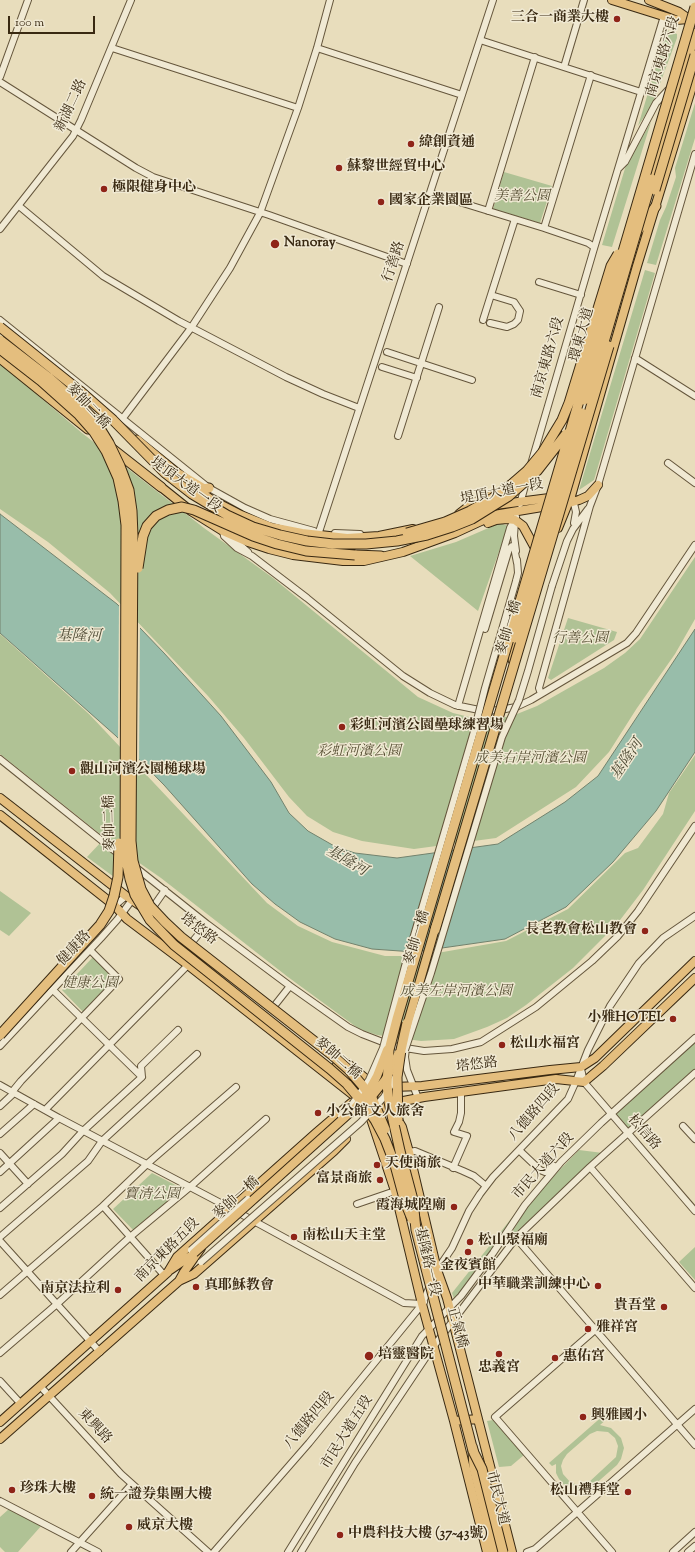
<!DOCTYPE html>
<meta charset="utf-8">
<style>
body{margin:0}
#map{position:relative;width:695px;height:1552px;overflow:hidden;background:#e8ddbc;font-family:"Sorts Mill Goudy",serif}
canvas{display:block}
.scale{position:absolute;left:8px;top:16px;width:87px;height:18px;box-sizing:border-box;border:2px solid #392912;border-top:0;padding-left:5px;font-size:12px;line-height:14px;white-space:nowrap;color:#392912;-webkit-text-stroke:3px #f0e9d3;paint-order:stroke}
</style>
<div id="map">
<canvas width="695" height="1552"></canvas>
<div class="scale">100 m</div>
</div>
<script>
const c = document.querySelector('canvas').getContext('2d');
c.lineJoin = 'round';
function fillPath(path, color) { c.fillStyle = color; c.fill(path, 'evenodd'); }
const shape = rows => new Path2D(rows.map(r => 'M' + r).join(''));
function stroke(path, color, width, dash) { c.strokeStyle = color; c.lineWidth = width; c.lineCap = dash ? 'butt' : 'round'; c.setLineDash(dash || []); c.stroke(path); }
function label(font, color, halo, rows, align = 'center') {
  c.font = font + ' "Sorts Mill Goudy","Noto Serif TC",serif'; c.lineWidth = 3; c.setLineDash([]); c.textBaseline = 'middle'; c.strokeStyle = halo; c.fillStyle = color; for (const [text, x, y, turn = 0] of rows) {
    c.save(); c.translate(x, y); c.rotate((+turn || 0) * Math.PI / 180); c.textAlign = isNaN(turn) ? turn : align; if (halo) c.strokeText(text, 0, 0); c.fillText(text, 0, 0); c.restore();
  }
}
const green = shape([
 [667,30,677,34,677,38,652,105,638,126],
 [695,103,695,138,656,265,647,263,660,220,666,207,676,177,675,168],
 [651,122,612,247,602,245,626,165],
 [504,172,552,186,540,223,493,209],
 [645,270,655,273,594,480,579,490],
 [0,363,82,433,204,528,273,578,418,697,453,713,473,718,493,719,512,716,537,706,604,668,625,653,640,639,695,557,695,619,675,654,637,708,609,752,576,787,496,838,414,849,362,841,333,832,307,816,289,797,244,738,208,696,110,593,48,542,0,509],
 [500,523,508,526,478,611,410,556,456,542],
 [568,618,617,632,614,640,551,680,548,678],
 [0,634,89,714,267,903,298,926,332,942,385,956,420,956,506,941,568,909,625,853,638,848,663,814,669,793,695,755,695,811,643,890,617,924,573,968,526,1005,507,1018,487,1027,454,1039,421,1041,377,1035,359,1029,288,977,161,878,115,846,0,754],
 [103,840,117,851,114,877,87,857],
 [0,891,31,913,9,936,0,930],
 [93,957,118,979,85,1014,62,990],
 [695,1041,695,1069,628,1129,614,1113],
 [579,1150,603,1153,511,1242,508,1239,526,1209,541,1189],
 [152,1173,183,1189,135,1232,113,1209],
 [541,1181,542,1183,510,1224,455,1301,452,1293],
 [695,1247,695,1280,679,1262],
 [605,1414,608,1418,600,1425,611,1428,621,1438,624,1448,621,1459,617,1465,592,1487,582,1491,569,1489,565,1486,559,1479,556,1473,556,1464,552,1466,549,1463],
 [597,1431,608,1432,615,1438,618,1446,616,1457,588,1483,580,1485,571,1483,563,1474,561,1466,563,1460,567,1454,590,1434],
 [493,1420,496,1421,524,1455,511,1466,499,1467,487,1421],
 [9,1509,42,1525,18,1552,5,1552,0,1547,0,1517]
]);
const water = shape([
 [0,514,117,604,164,653,221,716,271,782,289,813,308,831,336,847,355,853,397,858,498,844,565,802,598,776,695,629,695,752,656,811,613,862,566,907,505,939,414,952,372,949,335,939,300,922,275,904,252,884,164,785,116,736,0,633,0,514]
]);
const pier = shape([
 [119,603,140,625,139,763,118,741]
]);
const minor = shape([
 [480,40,641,92],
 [112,48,298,108],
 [317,48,462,95],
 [564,67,584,0],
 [0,77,28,0],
 [0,82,136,168,153,177,269,215,407,264],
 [619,168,625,162,656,103,668,90],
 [430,193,544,228,588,243,594,247],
 [19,206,103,276,179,321,286,377,323,394,359,408],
 [488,211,535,57],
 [544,228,591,75],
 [0,229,73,136,81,120,131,0],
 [539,282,581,295],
 [0,320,209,488,245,508,270,519,314,531],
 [483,320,515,219],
 [490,323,507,327,514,324,518,320,520,311,514,302,491,295],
 [387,352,472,380],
 [635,358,695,396],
 [382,367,417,378],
 [123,418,191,328,230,268,260,213,298,108,317,48,330,0],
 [398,436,439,307],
 [668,463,695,483],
 [531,464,593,252,664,16],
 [573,499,576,512,574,523],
 [520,504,526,482],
 [515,522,514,536,516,551],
 [223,531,224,536,237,548,252,556,307,598,403,676,430,693,455,705,484,711,500,710,516,707,531,700,627,643,636,633,695,545],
 [319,532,493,0],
 [335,533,360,534],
 [231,537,248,552],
 [516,581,518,573,517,560],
 [552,586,567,541,573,529,588,509],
 [485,629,509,549,512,546,514,547,517,563],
 [541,694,539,688,590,506,598,485,695,154],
 [458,706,510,528,516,517],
 [0,759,121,856],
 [134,866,207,924,290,986,348,1027,362,1034,393,1046,424,1051,452,1049,481,1042,536,1007,592,961,618,936,638,911,695,826],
 [112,908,126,896],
 [151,910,165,890],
 [193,941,207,924],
 [53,990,142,1077],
 [275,1005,290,986],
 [0,1046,101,938,117,920,132,900],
 [406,1048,405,1057,407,1070,418,1098],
 [581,1069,584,1082,695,1211],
 [0,1085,59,1118,230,1208,404,1303,422,1304],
 [12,1092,21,1081,119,979,90,950],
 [0,1106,14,1093],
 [45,1110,188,965],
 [683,1126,695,1139],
 [0,1134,34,1104],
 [520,1151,540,1170,545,1172,549,1170,554,1166],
 [409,1152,415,1151,463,1171,474,1176,486,1186],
 [0,1153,28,1184],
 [590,1167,695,1288],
 [453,1168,467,1136,454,1132,459,1122,461,1113,461,1092],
 [0,1172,59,1118],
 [357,1204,395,1191],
 [103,1206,164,1275],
 [0,1208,62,1154,83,1131,142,1077,141,1066,178,1030],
 [0,1237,88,1161,102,1141,197,1054],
 [516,1238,695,1445],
 [0,1241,100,1352],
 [0,1295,103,1206,147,1164,236,1087],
 [422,1304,437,1270,452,1248,469,1211,480,1194,493,1177,568,1099,576,1081,588,1050,610,1006,639,963,663,938,695,916],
 [595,1330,495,1417,612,1552],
 [0,1353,57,1304,130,1237,190,1187,266,1119],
 [0,1381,21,1404],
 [40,1386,121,1474,208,1552],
 [0,1501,98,1552],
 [71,1552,132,1484],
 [214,1552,309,1443,424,1302],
 [288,1552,422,1336,461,1296,493,1253,525,1205,561,1162,601,1123,695,1038],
 [301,1552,355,1463,430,1351,516,1238,590,1167,695,1073],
 [527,1552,535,1549,695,1409],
 [673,1552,695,1532],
 [688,1552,695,1546]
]);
const major = shape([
 [612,0,676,20,689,19,695,20],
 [649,0,679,12,689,19],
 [189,484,212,500,241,515,271,527,302,533,347,538,379,536,413,529],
 [161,487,191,511,223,531,248,542,269,549,293,555,343,561,364,561,403,552,455,533,494,515,554,505],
 [566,504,579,500,588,496,598,485],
 [495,505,557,497],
 [459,514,473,503,490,496],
 [488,523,496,520,507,519,515,520,523,526,535,548],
 [558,528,571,496,637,266,695,77],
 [0,798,126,896,142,907],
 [0,815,115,906,127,919,188,965,352,1094],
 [347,1063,377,1088,388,1103],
 [392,1087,422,1086,550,1070,581,1067,595,1058,695,961],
 [373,1115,388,1104,424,1097,556,1079,584,1082,603,1066,695,978],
 [395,1115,402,1127,409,1152,437,1270,447,1298,512,1552],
 [371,1119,395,1191,422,1304,454,1421,487,1552],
 [170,1270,192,1255],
 [179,1281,184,1272,201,1248],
 [454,1421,478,1419],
 [0,1422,168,1272,177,1257,316,1133,351,1103],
 [0,1439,179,1281,194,1274,334,1151,346,1139]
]);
const highway = shape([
 [650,186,695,33],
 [637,232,656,206],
 [0,358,88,429],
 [137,440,175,472,204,489,209,488],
 [110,447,161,487],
 [355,555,381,556],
 [513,660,515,638],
 [337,1066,355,1079],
 [473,1451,474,1468,495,1552]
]);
const minorBridge = shape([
 [405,1050,431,973,502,737,519,700,528,671,552,586],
 [341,1116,353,1103,369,1080,383,1048,405,966,475,728,485,688,516,581],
 [191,1250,248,1199],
 [201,1262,361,1122,384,1097,396,1076]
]);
const majorBridge = shape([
 [406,1029,436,925],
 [368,1101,385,1080,393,1066,398,1054],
 [194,1253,354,1109,368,1092,377,1076,387,1050]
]);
const highwayBridge = shape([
 [655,190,695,55],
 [0,327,80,391,113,420,165,473,192,494,227,515,253,527,280,535,307,541,333,544,366,544,397,541,427,535,452,527,472,519,509,496,537,471,566,434],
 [0,340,48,377,78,403,96,422,109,443,120,466,129,490,132,511,133,536,131,841,133,861,141,889,150,906,165,922,181,937,332,1055,349,1070,362,1085,372,1098,385,1129],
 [0,349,41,381,79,415,94,432,106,451,118,478,123,501,126,525,125,855,130,879,135,895,150,920,174,945,330,1069,347,1084,363,1103,375,1120,385,1139,395,1165,405,1202,412,1219],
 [584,400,594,376,652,179],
 [407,533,445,522,470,511,493,498,512,484,527,471,542,453,562,420,569,403,611,266,618,254],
 [138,568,143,536,147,526,156,516,168,510,182,507,194,510,253,536,277,544,306,551,355,555],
 [515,638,582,413],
 [435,930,609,346],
 [0,1035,100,925,109,911,114,896,118,877,119,843],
 [398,1121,397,1077,401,1050,407,1023],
 [472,1446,474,1453,482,1469,503,1552],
 [473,1451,416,1230,413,1200,400,1151,389,1102,387,1085,389,1050,397,1019,695,7]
]);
const markers = [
 [617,19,4,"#8f2418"],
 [411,144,4,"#8f2418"],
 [339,168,4,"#8f2418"],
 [104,189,4,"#8f2418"],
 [381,202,4,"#8f2418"],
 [275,244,5,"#8f2418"],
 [342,727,4,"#8f2418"],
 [72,771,4,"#8f2418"],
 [645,931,4,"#8f2418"],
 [673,1019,4,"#8f2418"],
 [502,1045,4,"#8f2418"],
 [318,1113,4,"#8f2418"],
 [377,1165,4,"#8f2418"],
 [380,1180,4,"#8f2418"],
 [454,1207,4,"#8f2418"],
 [294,1237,4,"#8f2418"],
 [470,1242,4,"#8f2418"],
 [468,1252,4,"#8f2418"],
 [598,1286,4,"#8f2418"],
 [196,1287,4,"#8f2418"],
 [118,1290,4,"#8f2418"],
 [664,1307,4,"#8f2418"],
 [588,1329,4,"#8f2418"],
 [499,1354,4,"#8f2418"],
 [369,1356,5,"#8f2418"],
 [555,1358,4,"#8f2418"],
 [583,1417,4,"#8f2418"],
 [12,1490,4,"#8f2418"],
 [628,1492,4,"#8f2418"],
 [92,1496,4,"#8f2418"],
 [129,1527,4,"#8f2418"],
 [340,1535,4,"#8f2418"]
];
const poiNames = [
 ["三合一商業大樓",609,19,"right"],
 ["緯創資通",419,144],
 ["蘇黎世經貿中心",347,168],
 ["極限健身中心",112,189],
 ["國家企業園區",389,202],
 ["Nanoray",284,244],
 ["彩虹河濱公園壘球練習場",350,727],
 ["觀山河濱公園槌球場",80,771],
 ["長老教會松山教會",637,931,"right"],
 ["小雅HOTEL",665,1019,"right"],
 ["松山水福宮",510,1045],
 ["小公館文人旅舍",326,1113],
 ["天使商旅",385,1165],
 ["富景商旅",372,1180,"right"],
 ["霞海城隍廟",446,1207,"right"],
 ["南松山天主堂",302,1237],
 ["松山聚福廟",478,1242],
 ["金夜賓館",468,1267,"center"],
 ["中華職業訓練中心",590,1286,"right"],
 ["真耶穌教會",204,1287],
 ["南京法拉利",110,1290,"right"],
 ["貴吾堂",656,1307,"right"],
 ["雅祥宮",596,1329],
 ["培靈醫院",378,1356],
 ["惠佑宮",563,1358],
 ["忠義宮",499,1369,"center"],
 ["興雅國小",591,1417],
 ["珍珠大樓",20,1490],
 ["松山禮拜堂",620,1492,"right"],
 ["統一證券集團大樓",100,1496],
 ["威京大樓",137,1527],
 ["中農科技大樓 (37~43號)",348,1535]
];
const streetNames = [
 ["南京東路六段",664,57,-73],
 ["新湖二路",72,106,-65],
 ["行善路",395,262,-72],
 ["環東大道",583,335,-74],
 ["南京東路六段",549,358,-74],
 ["麥帥二橋",87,407,47],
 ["堤頂大道一段",185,486,36],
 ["堤頂大道一段",502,493,-11],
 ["麥帥一橋",510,628,-73],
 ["麥帥二橋",111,823,-91],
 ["塔悠路",198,930,37],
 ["麥帥一橋",418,938,-73],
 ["健康路",75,949,-47],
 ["麥帥二橋",337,1059,41],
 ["塔悠路",477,1066,-7],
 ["八德路四段",535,1113,-49],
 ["松信路",643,1133,49],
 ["市民大道六段",544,1167,-48],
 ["麥帥一橋",237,1199,-41],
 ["南京東路五段",168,1251,-45],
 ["基隆路一段",426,1262,77],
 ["正氣橋",456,1328,75],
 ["八德路四段",310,1421,-50],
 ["東興路",94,1427,47],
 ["市民大道五段",348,1433,-58],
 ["市民大道",496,1498,76]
];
const parkNames = [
 ["美善公園",522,198],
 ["行善公園",580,640],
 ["彩虹河濱公園",359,753],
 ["成美右岸河濱公園",530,760],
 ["健康公園",90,985],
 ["成美左岸河濱公園",456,993],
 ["寶清公園",152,1196]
];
const waterNames = [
 ["基隆河",79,637],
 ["基隆河",628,760,-56],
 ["基隆河",346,862,30]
];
fillPath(green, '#b0c295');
fillPath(water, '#98bdaa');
stroke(water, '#72826d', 1);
fillPath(pier, '#e8ddbc');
stroke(minor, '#65563c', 8);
stroke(major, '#392912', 10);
stroke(highway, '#392912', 11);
stroke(minor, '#f0e9d3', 6);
stroke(major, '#e4be7e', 8);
stroke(highway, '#e4be7e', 9);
stroke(minorBridge, '#65563c', 8, []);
stroke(majorBridge, '#392912', 10, []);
stroke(highwayBridge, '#392912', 11, []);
stroke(minorBridge, '#f0e9d3', 6);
stroke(majorBridge, '#e4be7e', 8);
stroke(highwayBridge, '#e4be7e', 9);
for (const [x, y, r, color] of markers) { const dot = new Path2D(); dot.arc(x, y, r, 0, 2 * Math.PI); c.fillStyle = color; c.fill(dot); stroke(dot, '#f0e9d3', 1.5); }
label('bold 14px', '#392912', '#f0e9d3', poiNames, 'left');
label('14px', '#392912', '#f0e9d3', streetNames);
label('italic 14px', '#574f33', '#f0e9d3', parkNames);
label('italic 15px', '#514e38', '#f0e9d3', waterNames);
</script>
